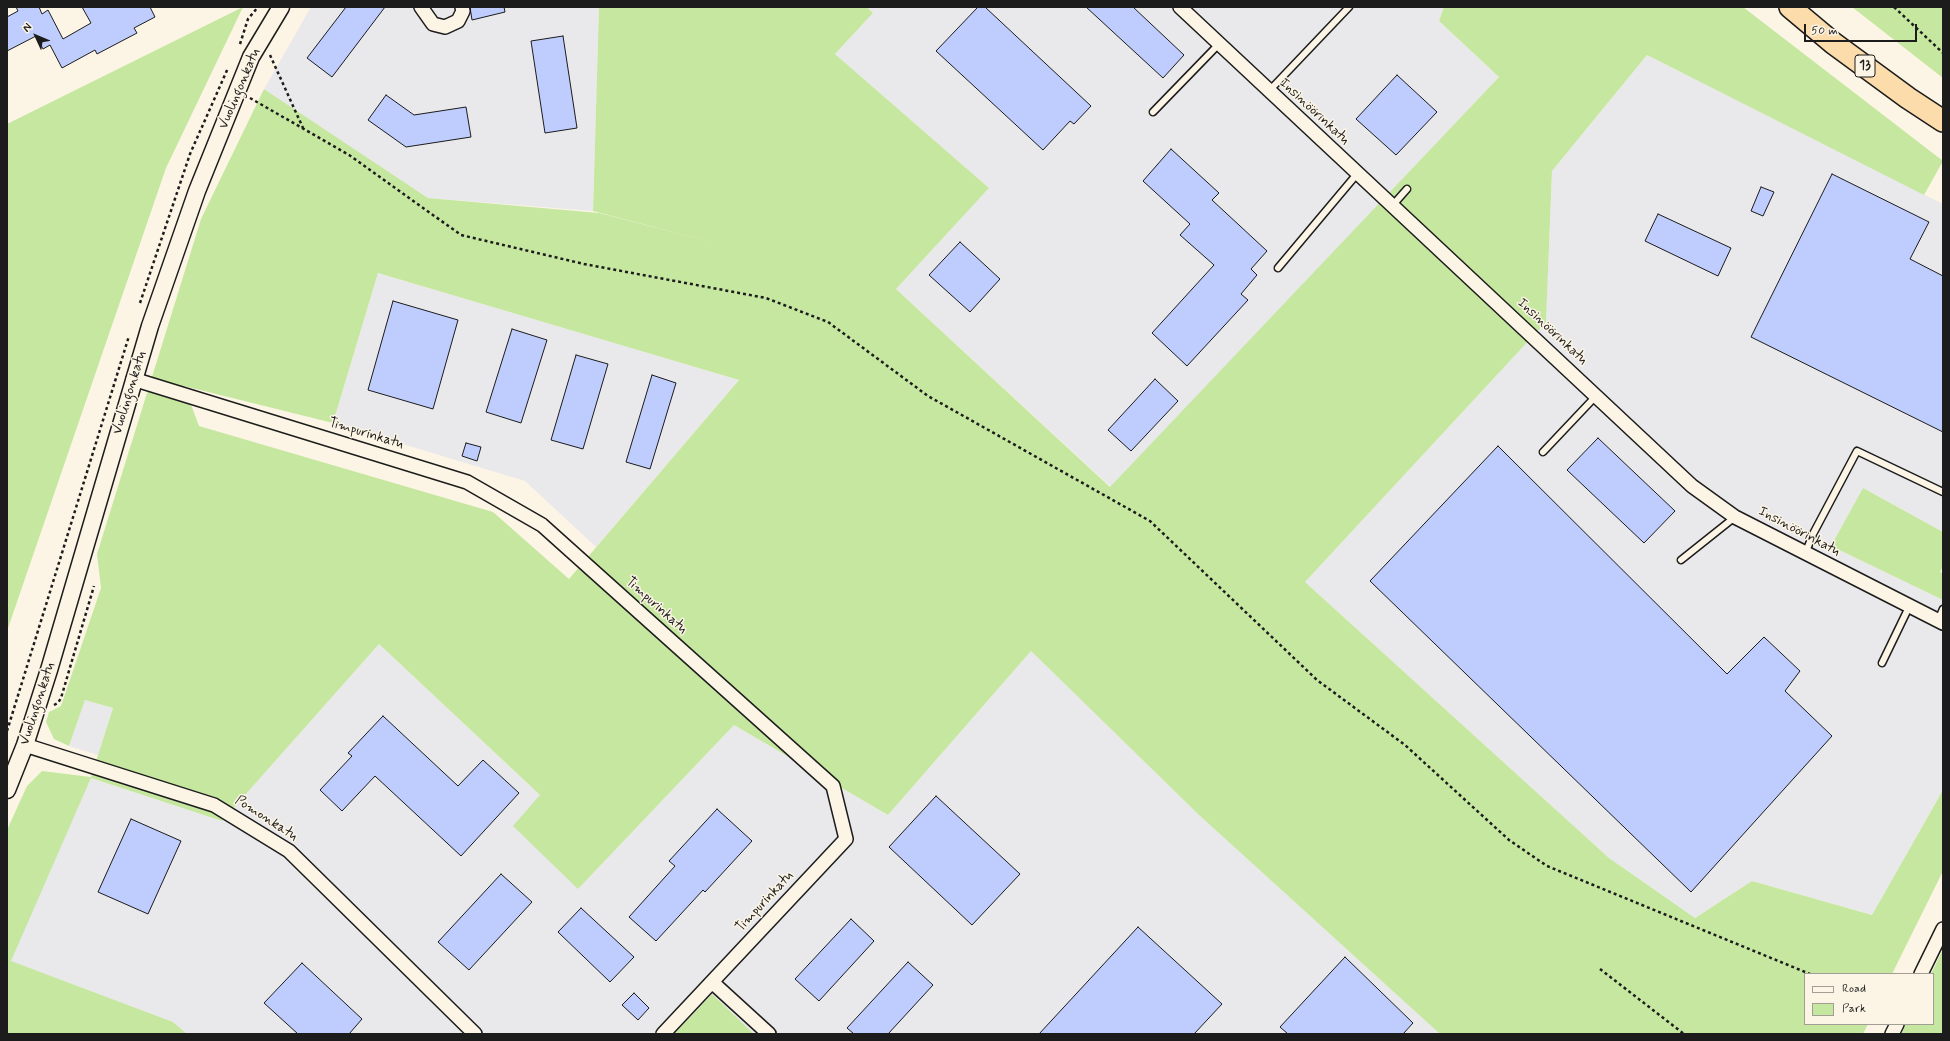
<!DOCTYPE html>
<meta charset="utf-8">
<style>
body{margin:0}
#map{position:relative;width:1950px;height:1041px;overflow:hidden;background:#fcf5e5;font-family:Mynerve,sans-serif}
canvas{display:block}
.frame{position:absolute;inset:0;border:8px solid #1c1c1c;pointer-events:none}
.legend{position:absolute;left:1804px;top:973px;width:130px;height:52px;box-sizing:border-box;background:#fcf5e5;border:1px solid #a29e95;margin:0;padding:5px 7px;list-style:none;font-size:12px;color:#1c1c1c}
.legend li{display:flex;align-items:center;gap:8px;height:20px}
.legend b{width:20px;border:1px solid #a29e95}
.north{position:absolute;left:16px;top:16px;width:40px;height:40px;-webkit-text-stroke:3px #fcf5e5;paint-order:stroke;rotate:314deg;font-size:11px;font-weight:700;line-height:16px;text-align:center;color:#1c1c1c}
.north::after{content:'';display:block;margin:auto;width:14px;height:18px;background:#1c1c1c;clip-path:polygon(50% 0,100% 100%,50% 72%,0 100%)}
.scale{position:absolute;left:1804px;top:24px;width:113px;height:18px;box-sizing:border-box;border:2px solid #1c1c1c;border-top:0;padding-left:5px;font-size:12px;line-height:14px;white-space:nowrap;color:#1c1c1c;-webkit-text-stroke:3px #fcf5e5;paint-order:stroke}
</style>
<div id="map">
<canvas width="1950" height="1041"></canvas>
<div class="frame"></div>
<ul class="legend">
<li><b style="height:5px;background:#fcf5e5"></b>Road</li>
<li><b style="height:11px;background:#c6e7a0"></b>Park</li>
</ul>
<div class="north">N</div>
<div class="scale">50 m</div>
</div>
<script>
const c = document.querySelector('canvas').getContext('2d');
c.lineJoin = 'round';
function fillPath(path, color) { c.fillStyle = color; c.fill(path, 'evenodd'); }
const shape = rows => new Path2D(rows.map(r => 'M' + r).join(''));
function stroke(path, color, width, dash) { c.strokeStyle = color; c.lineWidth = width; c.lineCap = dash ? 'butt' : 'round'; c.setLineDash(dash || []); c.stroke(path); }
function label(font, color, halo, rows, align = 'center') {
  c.font = font + ' Mynerve,sans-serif'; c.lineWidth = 3; c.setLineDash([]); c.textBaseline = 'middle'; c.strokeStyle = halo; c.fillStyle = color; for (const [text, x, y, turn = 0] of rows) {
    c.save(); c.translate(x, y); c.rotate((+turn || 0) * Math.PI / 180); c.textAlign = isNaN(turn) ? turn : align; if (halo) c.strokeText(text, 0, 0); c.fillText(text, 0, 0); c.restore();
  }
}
const built = shape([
 [311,7,599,7,593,211,428,198,264,89],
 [867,7,1444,7,1439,21,1499,77,1111,487,896,289,989,188,835,54,873,13],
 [1647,55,1943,204,1943,532,1863,488,1831,546,1943,600,1943,790,1872,915,1752,881,1695,918,1609,858,1305,582,1546,322,1552,171],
 [378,273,739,380,596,547,525,481,333,423],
 [379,644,540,795,578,889,734,725,888,815,1031,651,1199,815,1440,1034,754,1034,712,994,674,1034,187,1034,173,1022,10,961,91,778,222,821],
 [85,700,113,708,98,755,69,746]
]);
const green = shape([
 [243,7,166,168,7,631,7,124],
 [599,7,867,7,873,13,835,54,989,188,896,289,1110,487,1499,77,1439,21,1444,7,1743,7,1943,161,1924,195,1647,55,1552,171,1546,322,1305,582,1609,858,1695,918,1752,881,1872,915,1943,790,1943,871,1892,974,1805,974,1805,1024,1868,1024,1863,1034,1440,1034,1199,815,1031,651,888,815,734,725,578,889,513,826,540,795,379,644,222,821,91,778,11,961,173,1022,187,1034,7,1034,7,830,27,786,42,771,91,777,113,708,85,700,69,746,54,739,46,722,49,712,61,706,101,588,97,554,201,219,264,89,428,198,599,213,719,244,593,211],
 [378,273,739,380,569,579,493,512,199,426,184,386,333,423],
 [1852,7,1943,7,1943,78],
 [1863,488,1943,532,1943,566,1940,572,1943,574,1943,600,1831,546],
 [1943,949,1943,1034,1901,1034,1906,1024,1933,1024,1933,974,1931,974],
 [712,994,754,1034,674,1034]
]);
const building = shape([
 [16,7,39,7,42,14,48,10,63,39,91,23,82,7,150,7,155,17,134,28,137,33,97,54,95,50,62,68,50,45,43,49,36,36,7,51,7,17,18,11,16,7],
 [346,7,385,7,332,77,307,58,346,7],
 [470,7,504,7,505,12,472,20,470,7],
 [978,7,985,7,1091,106,1074,124,1070,121,1043,150,936,51,978,7],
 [1086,7,1133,7,1184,55,1163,78,1086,7],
 [563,36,577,128,545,133,531,41,563,36],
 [1397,75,1437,112,1396,155,1356,119,1397,75],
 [386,95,414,115,466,107,471,137,406,147,368,120,386,95],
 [1171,149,1219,193,1212,200,1267,251,1251,269,1257,275,1241,294,1248,300,1187,366,1152,333,1214,265,1180,235,1190,224,1143,181,1171,149],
 [1832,174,1929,222,1910,259,1943,276,1943,432,1751,337,1832,174],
 [1761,187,1774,192,1763,216,1751,211,1761,187],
 [1658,214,1731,248,1718,276,1645,241,1658,214],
 [960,242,1000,279,970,312,929,275,960,242],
 [393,301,458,320,433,409,368,390,393,301],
 [512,329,547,340,521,423,486,412,512,329],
 [576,355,608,364,583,449,551,440,576,355],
 [652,375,676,383,650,469,626,462,652,375],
 [1155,379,1178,401,1131,451,1108,430,1155,379],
 [1598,438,1675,511,1644,543,1567,470,1598,438],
 [466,443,481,447,477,461,462,456,466,443],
 [1498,446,1727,674,1764,637,1800,671,1785,691,1832,736,1691,892,1370,581,1498,446],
 [383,716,458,786,483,760,519,793,461,856,375,776,342,811,320,790,352,756,348,753,383,716],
 [936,796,1020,874,972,925,889,847,936,796],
 [717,809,752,841,705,892,703,890,656,941,629,917,675,866,669,861,717,809],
 [131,819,181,841,148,914,98,892,131,819],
 [501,874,532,902,469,970,438,942,501,874],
 [581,908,634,957,610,982,558,932,581,908],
 [851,919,874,941,819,1001,795,979,851,919],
 [1138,927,1222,1004,1194,1034,1039,1034,1138,927],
 [1345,957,1413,1023,1403,1034,1288,1034,1280,1027,1345,957],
 [908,962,933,985,888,1034,854,1034,847,1028,908,962],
 [302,963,362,1019,349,1034,298,1034,264,1003,302,963],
 [634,993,649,1008,638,1020,622,1005,634,993]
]);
const path = shape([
 [1894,7,1943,53],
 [240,44,248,19,258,7],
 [270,55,303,128],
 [250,98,349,155,461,235,584,264,766,298,828,322,928,396,1150,521,1317,680,1405,745,1509,840,1547,866,1810,974],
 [140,303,190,154,228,68],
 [54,705,58,703,61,698,94,586],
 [7,731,129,336],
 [1600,969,1684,1034]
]);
const service = shape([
 [1269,91,1349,7],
 [1153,112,1219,44],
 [1392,206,1407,189],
 [1278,268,1357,174],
 [1543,452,1596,396],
 [1805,554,1813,534,1857,451,1943,492],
 [1681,560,1735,517],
 [1938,621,1943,609],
 [1882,663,1909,607]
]);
const minor = shape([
 [421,7,433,24,445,27,458,21,463,11,462,7],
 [1180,7,1692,486,1735,517,1943,623],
 [133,379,467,482,542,525,833,786,846,839,663,1034],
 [25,745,214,805,289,851,475,1034],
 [1921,974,1943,929],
 [712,982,769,1034],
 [1892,1034,1897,1024]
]);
const tertiary = shape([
 [7,790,25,745,49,670,150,326,197,191,251,57,281,7]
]);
const trunk = shape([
 [1790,7,1833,43,1908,98,1943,121]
]);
const shields = [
 [1865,66,20]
];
const shieldNames = [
 ["13",1865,66]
];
const streetNames = [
 ["Vuolingonkatu",240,89,-67],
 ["Insinöörinkatu",1314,112,43],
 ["Insinöörinkatu",1552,332,43],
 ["Vuolingonkatu",130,393,-73],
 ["Timpurinkatu",366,434,17],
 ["Insinöörinkatu",1799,532,28],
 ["Timpurinkatu",656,606,42],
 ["Vuolingonkatu",38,704,-72],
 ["Pomonkatu",266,819,33],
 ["Timpurinkatu",765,902,-47]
];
fillPath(built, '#e9e9ec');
fillPath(green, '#c6e7a0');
fillPath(building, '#becdfd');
stroke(building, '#1c1c1c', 1);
stroke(service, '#1c1c1c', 9);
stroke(minor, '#1c1c1c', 16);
stroke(tertiary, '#1c1c1c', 19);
stroke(trunk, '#1c1c1c', 24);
stroke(path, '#1c1c1c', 2.5, [3, 3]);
stroke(service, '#fcf5e5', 6);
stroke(minor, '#fcf5e5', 13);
stroke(tertiary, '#fcf5e5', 16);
stroke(trunk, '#fddcac', 21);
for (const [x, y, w] of shields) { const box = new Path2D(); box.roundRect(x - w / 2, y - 11, w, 22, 3); c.fillStyle = '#fcf5e5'; c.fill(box); stroke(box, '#1c1c1c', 1); }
label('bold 13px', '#1c1c1c', null, shieldNames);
label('14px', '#1c1c1c', '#fcf5e5', streetNames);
</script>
